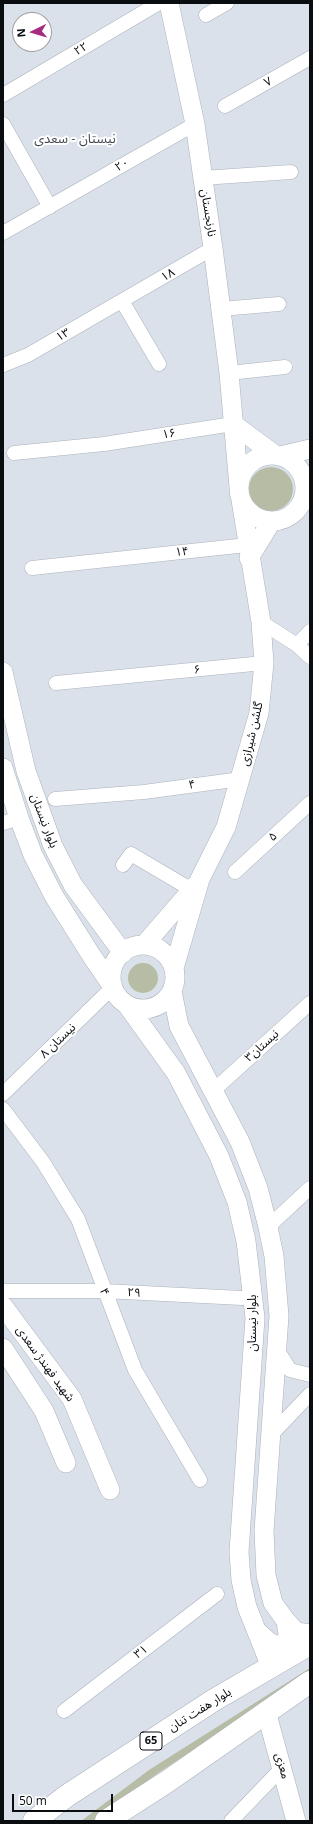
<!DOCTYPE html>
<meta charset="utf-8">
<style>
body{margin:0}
#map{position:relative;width:313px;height:1824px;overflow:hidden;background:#dae1ea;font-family:"Open Sans",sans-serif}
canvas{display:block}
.frame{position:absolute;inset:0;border:4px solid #0a0d10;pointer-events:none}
.north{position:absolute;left:12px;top:12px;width:40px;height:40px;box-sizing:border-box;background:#fff;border:1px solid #9d9e9f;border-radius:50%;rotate:265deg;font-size:11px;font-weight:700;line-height:16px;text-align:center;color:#0a0d10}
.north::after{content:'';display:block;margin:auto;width:14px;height:18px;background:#a62c82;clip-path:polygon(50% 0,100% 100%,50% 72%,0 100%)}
.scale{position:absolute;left:12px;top:1794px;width:101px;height:18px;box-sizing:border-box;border:2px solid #0a0d10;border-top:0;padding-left:5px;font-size:12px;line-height:14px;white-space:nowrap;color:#0a0d10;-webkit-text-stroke:3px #fff;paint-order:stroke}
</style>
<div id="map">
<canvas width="313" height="1824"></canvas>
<div class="frame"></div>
<div class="north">N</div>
<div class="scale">50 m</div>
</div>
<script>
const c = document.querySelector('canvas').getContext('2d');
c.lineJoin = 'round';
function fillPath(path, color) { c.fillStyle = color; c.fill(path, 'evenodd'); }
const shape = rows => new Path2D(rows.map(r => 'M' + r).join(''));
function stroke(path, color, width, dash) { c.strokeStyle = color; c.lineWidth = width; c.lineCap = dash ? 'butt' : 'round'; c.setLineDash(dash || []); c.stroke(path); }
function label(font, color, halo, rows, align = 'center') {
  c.font = font + ' "Open Sans","Noto Sans Arabic",sans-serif'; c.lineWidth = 4; c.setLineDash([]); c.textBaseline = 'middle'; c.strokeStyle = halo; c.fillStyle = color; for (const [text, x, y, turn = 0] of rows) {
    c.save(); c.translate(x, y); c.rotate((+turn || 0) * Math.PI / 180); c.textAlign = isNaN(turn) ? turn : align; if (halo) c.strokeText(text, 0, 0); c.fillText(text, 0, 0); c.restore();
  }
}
const green = shape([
 '249 489a22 22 0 1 1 44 0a22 22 0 1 1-44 0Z',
 '128 978a15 15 0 1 1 30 0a15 15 0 1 1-30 0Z',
 [310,1668,310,1674,158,1773,93,1821,81,1821,149,1770]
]);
const street = shape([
 [206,15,227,3],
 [3,95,159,3],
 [225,106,310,58],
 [3,124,50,207],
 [202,178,291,172],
 [3,233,195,124],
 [122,301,159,364],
 [221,309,279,304],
 [3,365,28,355,213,248],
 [229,373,285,367],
 [14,453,104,444,233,424],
 [32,568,247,545],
 [261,622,297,645,310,657],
 [297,645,310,631],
 [56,683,264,663],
 [55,799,144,792,241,779],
 [3,823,19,818],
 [123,865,131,854,192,890],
 [235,872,310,803],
 [214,1090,310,1003],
 [3,1094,113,987],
 [3,1109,43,1162,78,1219,135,1370,200,1480],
 [268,1227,310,1188],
 [3,1291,104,1291,242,1298],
 [278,1351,290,1370,310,1375],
 [271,1435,310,1394],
 [64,1711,217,1594],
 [231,1821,283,1767]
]);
const secondary = shape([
 [169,3,195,124,213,248,229,373,239,487],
 [233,424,275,455],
 '239 488a33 33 0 1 1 66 0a33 33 0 1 1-66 0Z',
 [280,456,310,449],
 [249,558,271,522],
 [3,672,26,771,53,846,73,885,123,953],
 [3,768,19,818,33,855,54,896,91,955,113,987],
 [144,945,196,885],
 '111 977a32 32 0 1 1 64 0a32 32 0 1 1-64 0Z',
 [174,968,200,879,226,827,259,713,264,663,261,622,241,500],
 [172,991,179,1026,240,1142,258,1188,268,1227,274,1256,279,1316,264,1531,266,1575,273,1603,286,1621,296,1632,310,1634],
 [127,1005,176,1073,219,1156,237,1202,246,1241,255,1318,239,1552,241,1580,247,1607,271,1667],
 [3,1306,72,1399,110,1490],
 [3,1348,44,1411,66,1463],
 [258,1632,269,1642,279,1646,286,1642,288,1635,286,1621],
 [266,1711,296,1821]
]);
const primary = shape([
 [34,1821,68,1795,214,1700,310,1644],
 [106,1821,168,1781,310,1682]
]);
const shields = [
 [151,1741,22]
];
const shieldNames = [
 ["65",151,1741]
];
const streetNames = [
 ["۲۲",81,49,-31],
 ["۷",268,82,-29],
 ["۲۰",122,165,-30],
 ["نارنجستان",208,213,81],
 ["۱۸",168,275,-30],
 ["۱۳",63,335,-30],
 ["۱۶",169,434,-9],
 ["۱۴",182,552,-6],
 ["۶",197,670,-5],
 ["گلشن شیرازی",252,734,-77],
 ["۴",192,785,-7],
 ["بلوار نیستان",44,821,69],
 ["۵",273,837,-43],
 ["نیستان ۸",58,1041,-44],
 ["۳نیستان",262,1046,-42],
 ["۴",104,1292,69],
 ["۲۹",134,1293,3],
 ["بلوار نیستان",253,1323,-90],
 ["شهید فهندژ سعدی",45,1364,54],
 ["۳۱",141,1652,-37],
 ["بلوار هفت تنان",200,1710,-32],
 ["معزی",282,1766,74]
];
const neighbourhoodNames = [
 ["نیستان - سعدی",75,139]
];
fillPath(green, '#b7bda5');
stroke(street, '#abb2ba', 15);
stroke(secondary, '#abb2ba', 20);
stroke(primary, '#abb2ba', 23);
stroke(street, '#fff', 14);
stroke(secondary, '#fff', 19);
stroke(primary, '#fff', 22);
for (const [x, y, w] of shields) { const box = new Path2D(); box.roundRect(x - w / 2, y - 9, w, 18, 3); c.fillStyle = '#fff'; c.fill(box); stroke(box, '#0a0d10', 1); }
label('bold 11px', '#0a0d10', null, shieldNames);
label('12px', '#0a0d10', '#fff', streetNames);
label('13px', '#434950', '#fff', neighbourhoodNames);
</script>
